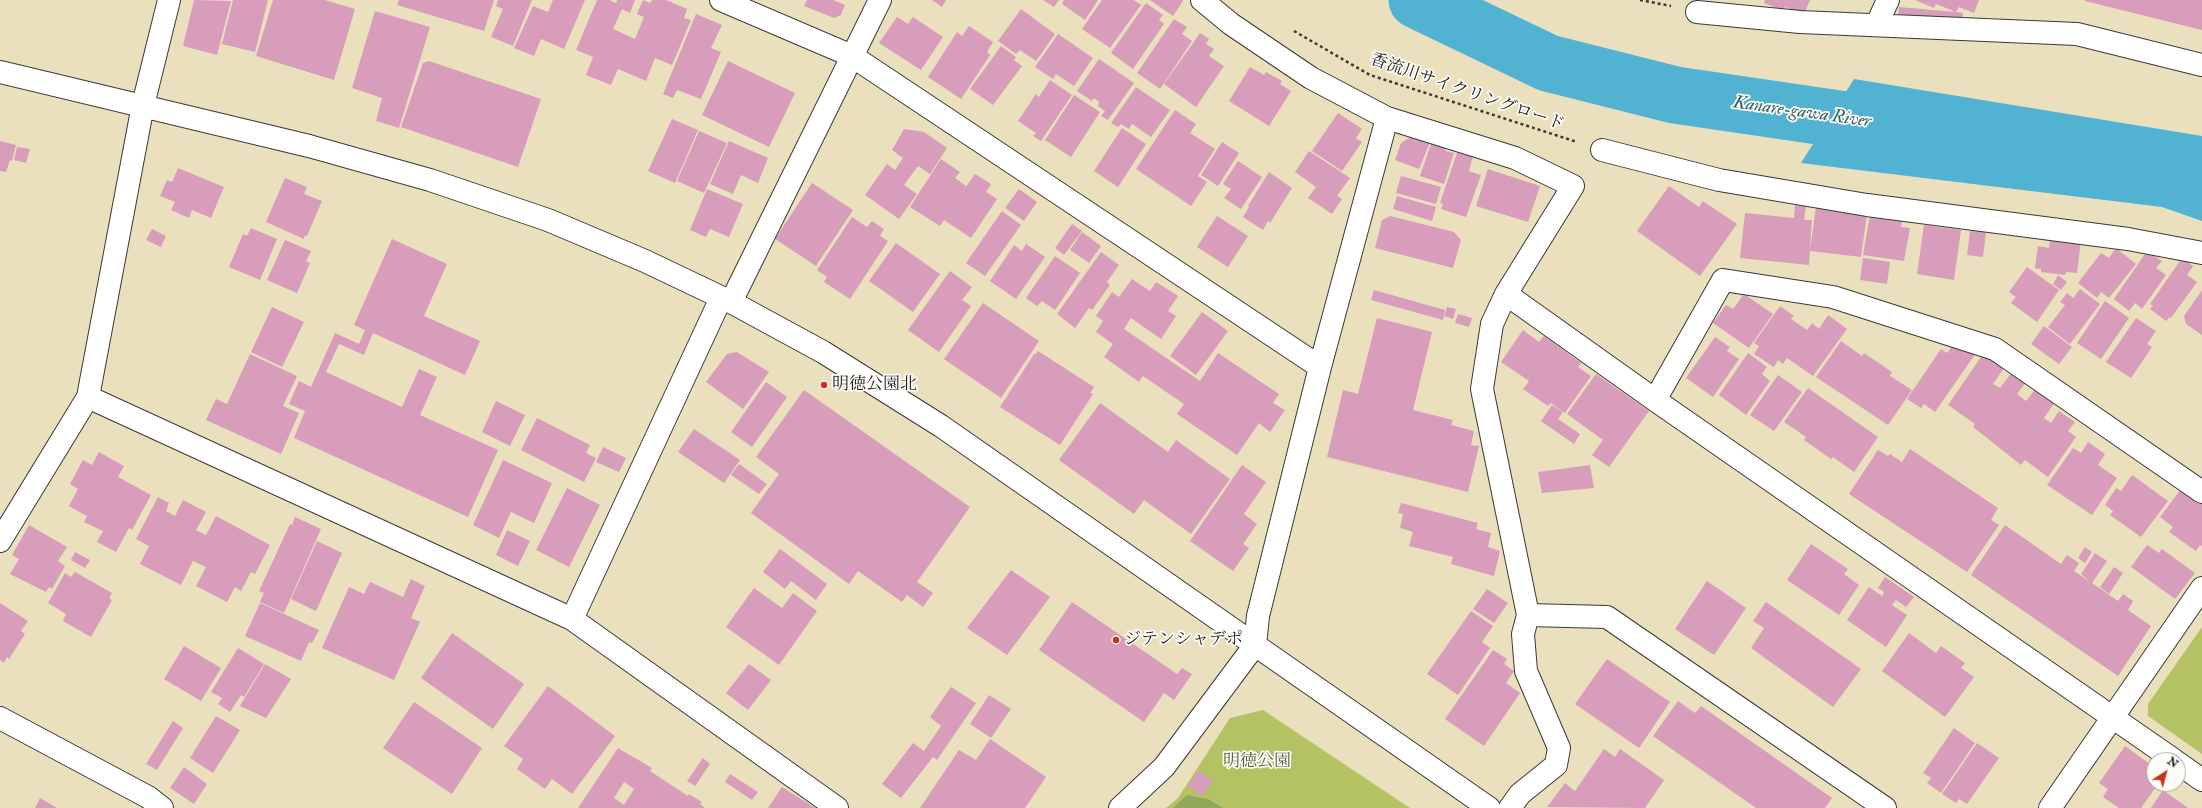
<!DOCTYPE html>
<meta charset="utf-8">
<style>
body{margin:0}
#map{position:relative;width:2202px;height:808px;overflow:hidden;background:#eae0be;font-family:"IM FELL Double Pica",serif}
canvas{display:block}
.north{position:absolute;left:2146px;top:752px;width:40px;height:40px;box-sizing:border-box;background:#fdfcf7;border:1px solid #a3a29f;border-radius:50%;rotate:36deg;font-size:11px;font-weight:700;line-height:16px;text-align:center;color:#1c1c1c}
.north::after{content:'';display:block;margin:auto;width:14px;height:18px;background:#c8321e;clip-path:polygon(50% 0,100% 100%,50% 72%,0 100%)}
</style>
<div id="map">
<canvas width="2202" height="808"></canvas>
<div class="north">N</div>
</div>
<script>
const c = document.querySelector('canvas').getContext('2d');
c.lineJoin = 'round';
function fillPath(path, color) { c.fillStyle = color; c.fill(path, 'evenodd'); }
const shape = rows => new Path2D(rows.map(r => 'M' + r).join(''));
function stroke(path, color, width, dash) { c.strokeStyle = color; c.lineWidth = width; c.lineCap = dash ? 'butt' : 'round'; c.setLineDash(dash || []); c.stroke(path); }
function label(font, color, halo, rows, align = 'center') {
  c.font = font + ' "IM FELL Double Pica","Noto Serif JP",serif'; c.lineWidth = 3.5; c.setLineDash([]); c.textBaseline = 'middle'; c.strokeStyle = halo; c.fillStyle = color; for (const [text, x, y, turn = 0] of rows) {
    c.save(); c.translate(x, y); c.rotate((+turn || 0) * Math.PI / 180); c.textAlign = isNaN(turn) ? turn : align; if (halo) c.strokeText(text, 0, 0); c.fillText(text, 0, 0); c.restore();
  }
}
const green = shape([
 [2202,627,2202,754,2148,716,2148,704],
 [1263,710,1410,808,1166,808,1178,798,1230,718]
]);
const forest = shape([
 [1187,795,1208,799,1223,808,1173,808]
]);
const water = shape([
 [1854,79,2202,136,2202,221,2162,207,1801,163]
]);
const river = shape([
 [1417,0,1548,63,1675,95,1907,129]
]);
const building = shape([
 [194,0,231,1,217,55,183,46],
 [233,0,268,0,255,52,222,44],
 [273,0,325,0,355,9,334,80,256,56],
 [399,0,494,0,484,31,397,5],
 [498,0,532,0,513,46,491,37,503,9,496,6],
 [553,0,585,0,564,49,541,39,534,56,514,48,533,6,548,12],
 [597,0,609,0,616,3,617,0,635,0,630,13,622,9,613,29,635,39,644,17,637,14,643,0,650,3,652,0,666,0,687,9,684,18,691,20,672,65,655,58,646,81,618,69,611,85,586,75,593,57,576,50],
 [807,0,833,0,845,5,841,15,834,18,804,6],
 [932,0,946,0,942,7],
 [1043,0,1059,0,1054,7],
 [1064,0,1098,0,1085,20,1062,4],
 [1102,0,1134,0,1141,5,1110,48,1082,29],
 [1150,0,1182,0,1183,1,1173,16],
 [1765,0,1810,0,1804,14,1785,7,1784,11,1764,3],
 [1915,0,1979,0,1974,13,1959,7,1956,12,1963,13,1962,22,1898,17,1899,7,1956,12,1936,4,1934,8],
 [2202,0,2202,30,2085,1,2085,0],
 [1146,3,1163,15,1159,20,1164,24,1133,69,1111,53],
 [1021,9,1055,34,1036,61,1020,50,1016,54,998,41],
 [375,11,430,27,399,128,376,121,382,98,352,88],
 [696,14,722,25,711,48,721,52,701,99,677,90,673,98,663,94],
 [897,17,908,24,913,17,943,37,921,70,879,43],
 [1174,19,1187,27,1182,34,1192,41,1160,89,1137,73],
 [969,26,993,42,987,52,990,55,961,99,928,77,957,32,962,36],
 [1200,33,1209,39,1206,44,1214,49,1209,56,1224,66,1196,107,1164,84],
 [1058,34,1093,58,1074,86,1056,74,1053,79,1035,67],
 [1001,46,1016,57,1014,60,1022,66,993,105,970,89],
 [1099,59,1134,83,1108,120,1101,116,1105,111,1098,106,1099,102,1094,98,1092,101,1077,91],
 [429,61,541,99,518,167,401,127,423,63],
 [728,61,795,93,769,147,702,115],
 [1250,67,1264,75,1266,72,1282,81,1280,84,1291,91,1269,126,1229,101],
 [1050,80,1072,95,1041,141,1033,136,1036,133,1018,121,1036,94,1039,97],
 [1136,87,1170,110,1151,137,1132,124,1129,129,1121,124,1118,127,1111,123],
 [1074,95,1100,112,1071,157,1045,140],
 [1175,110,1196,124,1190,133,1215,149,1198,176,1207,182,1191,206,1136,169],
 [1338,113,1362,129,1356,138,1362,142,1342,171,1312,151],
 [672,119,698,130,675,183,648,171],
 [1122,128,1146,144,1118,187,1094,171],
 [904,129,924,132,947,148,930,174,918,166,904,185,917,194,899,219,865,195,887,164,895,170,903,158,892,150],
 [699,131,727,143,704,193,677,181],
 [1415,134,1431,140,1419,169,1395,160,1401,143],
 [0,141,16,145,12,161,10,160,6,172,0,171],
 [729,141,768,158,758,183,741,175,733,194,710,184],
 [1432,141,1446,146,1445,151,1454,153,1444,184,1420,176],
 [1222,142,1239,153,1218,186,1201,175],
 [17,147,30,149,26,163,14,160],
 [1458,150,1473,156,1469,171,1481,175,1466,217,1441,209,1443,204,1440,203],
 [1309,151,1350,178,1337,196,1342,199,1332,214,1308,198,1316,187,1295,172],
 [941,159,960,172,955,178,966,186,958,198,975,174,991,184,986,192,997,199,971,238,944,220,940,226,910,207],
 [1238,161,1262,177,1241,209,1224,198,1231,189,1223,184],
 [178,168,224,187,211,218,192,210,189,218,171,210,175,202,160,196,167,180,172,182],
 [1488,169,1540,186,1528,222,1476,206],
 [1269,172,1292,188,1270,223,1268,221,1263,230,1243,217,1249,207,1248,206],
 [1401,176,1441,187,1436,204,1396,193],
 [285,178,307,187,304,194,322,201,307,236,305,235,304,239,266,222],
 [812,183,853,210,816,266,775,239],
 [1669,186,1699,207,1703,201,1737,224,1700,276,1637,231],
 [707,189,743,204,729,237,710,229,706,237,690,230],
 [1019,189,1037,202,1024,221,1005,208],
 [1397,196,1436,207,1432,221,1393,209],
 [1795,205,1806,206,1804,220,1812,220,1809,265,1740,258,1745,213,1794,218],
 [1816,207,1867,214,1861,257,1810,251],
 [1002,211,1021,225,985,276,966,263],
 [1870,215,1902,220,1901,227,1910,228,1904,261,1863,255],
 [1217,216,1248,236,1228,267,1197,247],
 [1390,216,1454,232,1461,240,1453,268,1375,248,1382,220],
 [852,217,867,227,872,221,884,229,880,236,888,241,850,299,824,282,827,277,817,270],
 [1072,224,1082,231,1064,255,1055,248],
 [1924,225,1961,230,1954,280,1917,274],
 [251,228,277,239,260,280,229,267,243,234,247,236],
 [152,229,166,236,161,247,146,240],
 [1970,231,1986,232,1983,257,1967,255],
 [1082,232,1101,246,1089,263,1070,250],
 [2050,236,2081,240,2077,273,2066,272,2065,275,2041,272,2041,269,2035,268,2038,246,2049,248],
 [392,239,447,264,424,316,480,341,465,375,373,333,364,355,339,344,326,372,402,407,419,369,437,377,420,415,498,450,468,517,294,438,305,411,289,404,299,381,311,387,335,333,359,344,365,330,354,325],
 [285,240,311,251,306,261,310,263,297,293,267,280],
 [896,243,940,274,913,312,869,281],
 [1026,244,1045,257,1016,299,990,281,1014,245,1022,251],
 [2116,248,2136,264,2109,298,2101,292,2097,298,2078,283,2101,253,2109,258],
 [2147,251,2162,261,2156,268,2166,275,2142,309,2135,303,2129,311,2114,299],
 [1101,252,1119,265,1107,282,1110,285,1092,310,1089,308,1075,328,1057,314],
 [1055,256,1080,273,1055,310,1042,301,1037,306,1026,298],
 [1863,258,1890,262,1887,284,1860,280],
 [2182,258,2193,266,2187,275,2197,282,2171,318,2170,317,2166,321,2150,309,2153,306,2150,304],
 [2027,267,2059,290,2037,322,2011,303,2016,297,2009,292],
 [950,271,972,287,962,300,971,306,939,352,908,330],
 [2058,275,2067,282,2061,290,2053,284],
 [1132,279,1150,291,1156,282,1178,296,1168,311,1176,316,1161,339,1131,318,1124,329,1200,381,1218,353,1279,394,1273,403,1285,410,1270,432,1259,423,1237,455,1177,414,1184,404,1143,376,1139,382,1104,357,1113,344,1096,332,1103,321,1096,316,1112,292,1119,297],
 [2080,289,2100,304,2070,344,2048,327,2065,305,2060,302,2067,293,2073,298],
 [1374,290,1445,310,1443,320,1371,300],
 [2202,290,2202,335,2186,324,2184,316],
 [1744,294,1773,314,1749,348,1713,323,1726,305,1733,309],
 [2105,301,2129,318,2101,359,2077,343],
 [983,303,1039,341,1001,398,944,359],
 [1780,306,1794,316,1791,319,1807,330,1812,323,1819,329,1828,315,1847,329,1813,376,1787,358,1783,364,1778,360,1774,367,1754,354,1759,346,1754,343],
 [272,307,304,322,282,367,251,352],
 [1447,307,1456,309,1453,319,1444,316],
 [1202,312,1228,331,1196,375,1170,356],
 [1458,314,1472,318,1469,327,1455,323],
 [1377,318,1432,332,1413,410,1453,420,1451,425,1474,431,1471,445,1479,446,1468,492,1327,457,1343,390,1358,394],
 [2136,318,2156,331,2147,344,2152,347,2131,378,2106,362],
 [2044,326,2072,347,2059,364,2031,344],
 [1523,330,1539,342,1544,336,1581,363,1578,367,1591,376,1565,413,1551,403,1548,406,1523,389,1529,381,1501,362],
 [1715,337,1730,347,1727,351,1739,359,1713,397,1686,378],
 [1841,341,1862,356,1864,353,1892,372,1890,376,1912,390,1888,425,1816,377],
 [1953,345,1976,353,1935,412,1924,404,1921,408,1907,399,1941,349,1947,353],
 [1038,351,1094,387,1090,393,1093,394,1060,445,1000,407,1034,354,1036,354],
 [737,352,769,372,743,409,706,382,727,354],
 [1748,353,1767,367,1762,374,1770,381,1746,415,1719,395],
 [250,354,297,376,283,406,299,413,281,454,206,420,216,399,227,404],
 [1983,354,2004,368,1993,384,2000,388,2012,372,2026,382,2017,394,2026,401,2036,388,2055,402,2044,418,2051,423,2059,411,2075,422,2068,431,2076,437,2048,477,2025,460,2021,465,1973,427,1975,424,1948,405],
 [1596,374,1649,411,1609,467,1592,455,1603,440,1567,414],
 [1778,375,1802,392,1774,431,1750,415],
 [766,382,787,397,752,447,731,432],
 [1808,388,1878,437,1854,472,1833,457,1831,459,1804,440,1806,437,1784,422],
 [804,390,970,507,917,582,933,593,923,607,907,595,902,602,858,571,849,584,751,513,779,474,756,457],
 [496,401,525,415,510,446,482,432],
 [1100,403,1168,452,1176,440,1230,479,1191,534,1144,500,1134,514,1059,460],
 [1552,405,1563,412,1558,419,1580,434,1574,444,1541,421],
 [537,418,590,445,586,453,596,458,584,482,521,450],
 [694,429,740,460,724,483,678,452],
 [2088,442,2105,454,2098,465,2117,478,2092,515,2047,485,2073,448,2081,453],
 [603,447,626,458,619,472,596,462],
 [1910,449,1998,508,1991,520,1999,525,1967,572,1849,494,1878,450,1888,456,1890,454,1902,462],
 [99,452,124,466,118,477,151,495,132,530,129,528,116,552,97,542,103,531,84,522,87,516,69,506,78,489,70,484,83,460,92,465],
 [503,460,552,483,534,523,511,512,499,538,473,525],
 [739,464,767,484,759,494,731,475],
 [1242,465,1266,482,1244,514,1257,524,1243,544,1249,548,1233,571,1190,541],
 [1590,465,1594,488,1542,493,1538,472],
 [2132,475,2168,501,2141,537,2110,515,2113,511,2105,505,2116,488,2121,491],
 [567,488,600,505,569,567,536,550],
 [2181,489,2202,504,2202,546,2200,545,2196,551,2169,532,2173,527,2160,517],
 [158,497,169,503,166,511,175,516,183,500,206,512,196,530,206,535,216,516,270,545,255,574,251,572,241,591,235,587,227,602,196,586,206,567,193,561,181,585,140,564,149,546,136,539],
 [1401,503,1478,523,1476,529,1491,533,1488,547,1500,551,1494,576,1451,564,1453,557,1409,546,1413,532,1400,528,1403,514,1398,513],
 [295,517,321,529,284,613,260,602,264,593,259,591,290,524,292,525],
 [29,525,67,547,58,561,65,566,52,589,49,587,46,592,10,574,19,559,12,555],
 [2005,525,2061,564,2067,555,2079,563,2074,571,2090,582,2081,574,2095,553,2107,561,2092,583,2118,601,2123,594,2133,601,2128,610,2151,626,2118,676,1971,575],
 [507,530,530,541,518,566,496,555],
 [317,541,342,553,316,611,291,599],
 [1811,544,1848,569,1844,574,1859,585,1839,615,1787,580],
 [2147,545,2159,553,2162,549,2195,573,2175,599,2131,567],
 [2085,547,2092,552,2085,563,2078,558],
 [780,549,827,584,816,600,791,581,785,589,763,572],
 [75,552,90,560,85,568,71,560],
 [2114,567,2123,573,2109,594,2100,587],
 [1011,570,1050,597,1007,655,967,628],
 [75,572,112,593,109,598,112,600,91,637,63,621,66,614,48,603,65,573,71,577],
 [1885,577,1914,597,1906,607,1896,600,1892,605,1907,615,1886,647,1847,620,1869,587,1882,596,1884,592,1878,588],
 [411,579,425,586,411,618,420,622,394,680,322,648,349,587,364,594,370,582,403,597],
 [1707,581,1746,608,1714,655,1675,629],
 [754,588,782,608,793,593,817,611,779,665,726,627],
 [1487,589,1508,603,1494,623,1473,609],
 [1072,602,1177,674,1182,668,1192,674,1174,700,1164,693,1144,722,1039,650],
 [1766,602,1861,669,1833,707,1751,648,1764,628,1753,621],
 [0,603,28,621,21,631,25,634,9,659,7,657,4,663,0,660],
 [260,603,319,630,312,643,309,642,301,661,245,636],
 [1471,611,1493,626,1482,642,1490,648,1458,695,1427,674],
 [452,633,524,684,493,729,421,678],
 [1909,633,1936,653,1941,646,1965,663,1961,668,1974,677,1945,717,1882,671],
 [184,646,221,668,201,701,164,679],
 [238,648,264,664,244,697,241,695,230,712,218,704,222,698,211,692],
 [1493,650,1507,659,1504,664,1514,671,1506,683,1520,693,1484,746,1445,719],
 [1607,659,1670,702,1639,748,1575,704],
 [265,664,291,679,266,718,240,706],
 [749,664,771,680,748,710,726,693],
 [548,686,615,736,572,794,552,779,545,789,517,769,523,759,504,746],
 [951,687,976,703,937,760,933,757,901,798,882,784,913,743,924,751,941,726,930,717],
 [989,695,1011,709,991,738,970,724],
 [1678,701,1695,713,1701,706,1832,798,1825,808,1756,808,1653,736],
 [414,702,482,748,452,794,383,748],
 [216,716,240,730,213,773,190,758],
 [173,721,183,728,157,770,146,764],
 [1954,728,1975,743,1941,793,1927,783,1931,778,1923,773],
 [990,739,1046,777,1025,808,920,808,959,750,976,760],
 [1977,743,1999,758,1967,804,1959,799,1956,803,1942,794],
 [2125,746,2154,767,2154,784,2158,784,2141,808,2119,808,2103,797,2108,789,2099,783],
 [618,748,652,768,650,771,688,796,689,794,702,802,700,804,705,808,578,808],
 [624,782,634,789,624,805,614,798],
 [1604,749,1615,757,1620,749,1664,780,1645,808,1547,807,1565,783,1575,791],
 [703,758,710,764,695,786,687,781],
 [184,767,207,784,194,804,170,788],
 [1198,770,1213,781,1202,796,1188,786],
 [730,774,758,792,752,800,725,782],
 [782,787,815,808,768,808],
 [2163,790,2188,808,2151,808],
 [40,798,57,808,35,808]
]);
const path = shape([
 [1640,0,1671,6],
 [1294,31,1370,75,1577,142]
]);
const minor = shape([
 [721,0,852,56,1320,367],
 [1202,0,1231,24,1311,78,1387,118],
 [1697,12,1800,22,2077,34,2202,65],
 [1877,24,1888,0],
 [0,72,309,146,430,180,548,220,645,261,731,302,823,352,941,426,1489,808],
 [1602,150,1719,180,1867,205,2128,239,2202,253],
 [731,302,880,0],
 [88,397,572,619,837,808],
 [1655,400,1723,280,1833,297,1995,349,2202,492],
 [0,541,88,397,143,105,169,0],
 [1528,615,1607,617,1885,808],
 [572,619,721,298],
 [0,718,148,797,162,808],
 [2178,763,2202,780],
 [1120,808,1164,767,1255,645,1258,616,1320,367,1387,118,1515,158,1573,186,1506,294],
 [1510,808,1520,794,1556,765,1559,748,1526,671,1523,634,1528,615,1482,389,1492,324,1506,294,1655,400,2174,760],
 [2050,808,2202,588]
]);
const markers = [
 [824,385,4,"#c8321e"],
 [1116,640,4,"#c8321e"]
];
const streetNames = [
 ["香流川サイクリングロード",1467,93,19]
];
const poiNames = [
 ["明徳公園北",832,385],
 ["ジテンシャデポ",1124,640]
];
const parkNames = [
 ["明徳公園",1257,762]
];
const waterNames = [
 ["Kanare-gawa River",1802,113,8]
];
fillPath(green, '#b4c264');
fillPath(forest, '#8fa85a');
fillPath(water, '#52b2d1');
stroke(river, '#52b2d1', 57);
fillPath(building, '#d79dbb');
stroke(minor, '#3b3934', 24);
stroke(path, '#3b3934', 2.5, [3, 3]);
stroke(minor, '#fff', 22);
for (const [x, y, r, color] of markers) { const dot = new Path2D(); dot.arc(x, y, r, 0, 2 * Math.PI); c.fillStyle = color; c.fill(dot); stroke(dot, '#fdfcf7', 1.5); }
label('17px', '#1c1c1c', '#fdfcf7', streetNames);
label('17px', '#1c1c1c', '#fdfcf7', poiNames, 'left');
label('17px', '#595e39', '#fdfcf7', parkNames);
label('italic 18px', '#34606d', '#fdfcf7', waterNames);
</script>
